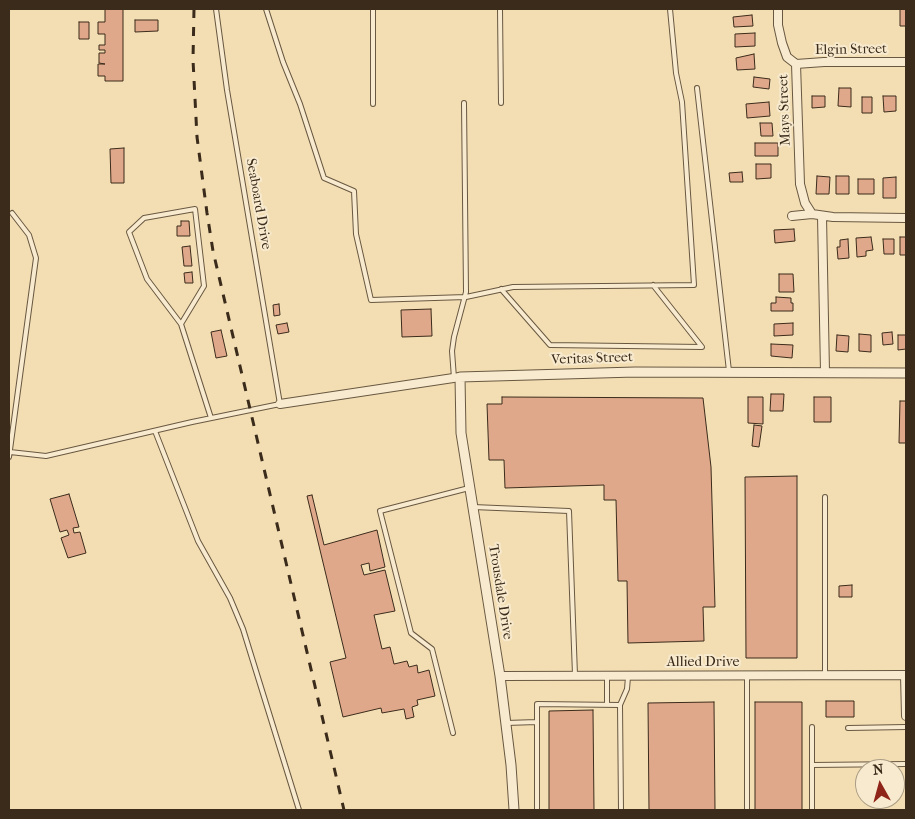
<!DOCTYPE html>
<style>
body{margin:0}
#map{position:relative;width:915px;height:819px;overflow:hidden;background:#f3deb4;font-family:"IM FELL French Canon",serif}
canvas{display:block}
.frame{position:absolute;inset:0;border:10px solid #3b2b1b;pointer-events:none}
.north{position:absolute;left:855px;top:759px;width:50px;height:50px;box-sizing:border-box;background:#f7eace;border:1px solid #ac9e86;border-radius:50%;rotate:353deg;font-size:14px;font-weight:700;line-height:20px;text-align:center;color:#3b2b1b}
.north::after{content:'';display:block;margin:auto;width:18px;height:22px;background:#8f2418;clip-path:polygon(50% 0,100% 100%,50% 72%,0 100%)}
</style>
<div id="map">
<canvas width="915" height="819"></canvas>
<div class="frame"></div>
<div class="north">N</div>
</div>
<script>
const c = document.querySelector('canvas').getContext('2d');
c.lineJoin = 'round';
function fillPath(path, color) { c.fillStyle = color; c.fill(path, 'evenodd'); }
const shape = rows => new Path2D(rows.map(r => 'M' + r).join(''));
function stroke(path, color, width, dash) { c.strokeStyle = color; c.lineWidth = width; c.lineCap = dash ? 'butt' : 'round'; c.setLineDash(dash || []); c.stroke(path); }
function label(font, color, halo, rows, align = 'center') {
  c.font = font + ' "IM FELL French Canon",serif'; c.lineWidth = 4; c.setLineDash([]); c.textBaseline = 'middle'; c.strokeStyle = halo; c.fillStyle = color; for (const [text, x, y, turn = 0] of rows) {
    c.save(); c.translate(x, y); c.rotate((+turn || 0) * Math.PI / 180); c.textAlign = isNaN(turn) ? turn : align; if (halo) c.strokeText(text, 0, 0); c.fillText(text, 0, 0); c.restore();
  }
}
const building = shape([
 [105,9,123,9,123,81,105,81,105,76,98,76,98,64,105,64,99,63,99,53,105,53,105,50,99,50,99,45,105,45,105,34,98,34,98,22,105,22,105,9],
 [900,9,906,9,906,26,900,26,900,9],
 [752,15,753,26,734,27,733,17,752,15],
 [135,20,158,20,158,31,135,32,135,20],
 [79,22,89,22,89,39,79,39,79,22],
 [755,33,755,46,735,47,735,34,755,33],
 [754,54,755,69,737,70,736,58,754,54],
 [754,77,770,79,769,89,753,87,754,77],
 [839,88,851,88,851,107,838,106,839,88],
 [812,96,825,96,825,107,812,108,812,96],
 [883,96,896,96,896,111,884,112,883,96],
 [862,97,872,97,872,113,862,113,862,97],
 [769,102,770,116,747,118,746,104,769,102],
 [760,123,772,123,773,136,761,136,760,123],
 [755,143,778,143,778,156,755,156,755,143],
 [124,148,124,183,111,183,110,149,124,148],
 [756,164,771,164,771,178,756,179,756,164],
 [742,172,743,182,730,182,729,173,742,172],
 [817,176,830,177,829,194,816,194,817,176],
 [836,176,849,176,849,194,836,194,836,176],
 [896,177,896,198,883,198,883,178,896,177],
 [858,179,874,179,874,194,858,194,858,179],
 [181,221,189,221,190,236,177,236,177,226,181,226,181,221],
 [794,229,795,241,775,243,774,230,794,229],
 [871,237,873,250,866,251,866,256,857,257,856,238,871,237],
 [900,237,906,237,906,255,900,255,900,237],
 [848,239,849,258,838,259,837,247,840,247,840,240,848,239],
 [883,239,894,239,894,254,884,254,883,239],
 [190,246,192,266,184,266,182,247,190,246],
 [192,272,193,283,185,283,184,273,192,272],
 [779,274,793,274,794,292,779,292,779,274],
 [776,297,791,298,791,303,793,303,793,311,771,311,771,303,776,303,776,297],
 [279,304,280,315,274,316,273,305,279,304],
 [431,309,432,336,402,337,401,310,431,309],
 [287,323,289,332,278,334,276,325,287,323],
 [793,323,793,335,774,336,774,324,793,323],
 [221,330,227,356,216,358,211,332,221,330],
 [892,332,893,344,883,345,882,333,892,332],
 [859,334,871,335,871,352,859,351,859,334],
 [837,335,849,336,848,352,836,351,837,335],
 [898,335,906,335,906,349,898,350,898,335],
 [771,344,793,345,792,358,771,356,771,344],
 [771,394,784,394,783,411,770,411,771,394],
 [502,397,703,398,711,467,715,607,703,607,704,641,628,643,627,581,618,581,616,500,604,500,604,485,505,488,504,460,489,460,487,404,502,404,502,397],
 [748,397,763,397,763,424,748,423,748,397],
 [814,397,831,397,831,422,814,422,814,397],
 [900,401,906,401,906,443,899,443,900,401],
 [754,425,762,426,759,447,752,446,754,425],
 [797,476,797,658,746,658,745,477,797,476],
 [69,494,79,527,73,528,74,533,80,532,86,553,68,558,61,538,69,535,67,530,60,532,50,499,69,494],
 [312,495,324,545,377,530,385,567,370,571,369,563,361,565,364,575,385,570,395,611,374,615,382,649,390,647,394,664,407,661,409,667,417,665,418,673,429,670,435,696,417,700,418,705,412,707,414,717,406,719,404,709,382,713,381,708,343,717,330,662,346,658,307,496,312,495],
 [852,585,852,597,839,597,839,586,852,585],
 [826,701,854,701,854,717,826,717,826,701],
 [714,702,715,810,649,810,648,703,714,702],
 [755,702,802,702,802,810,755,810,755,702],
 [593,710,594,810,549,810,549,711,593,710]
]);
const service = shape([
 [266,9,283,62,300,104,324,178,354,191,356,234,371,300,466,297,513,287,694,285,682,102,676,73,670,9],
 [373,9,373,104],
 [500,9,501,103],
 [697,88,729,371],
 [501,289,550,345,702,347,653,285],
 [181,324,204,286,195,209,144,218,129,232,147,279,181,324,211,418],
 [454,378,452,351,454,337,466,292,464,103],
 [155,431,198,541,230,598,243,629,299,810],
 [10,452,46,456,192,422,280,404,227,90,216,9],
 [9,457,36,258,29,235,12,213],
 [825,497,825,675],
 [473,507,569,511,575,675],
 [607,675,607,705],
 [506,723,537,722],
 [848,728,906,727],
 [453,733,432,649,411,633,380,511,469,488],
 [812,765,906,764],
 [537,810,537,704,620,705],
 [621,810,620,705,627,689,628,677],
 [747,810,747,675],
 [812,810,812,727]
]);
const minor = shape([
 [778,9,778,25,782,43,787,57,796,64],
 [796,64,800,184,805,203,812,214],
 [796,64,824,62,906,62],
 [792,216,812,214,833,217,906,218],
 [822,216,825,372],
 [280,404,460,377],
 [905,675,906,716],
 [500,676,906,675]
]);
const tertiary = shape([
 [514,810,511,765,500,676,461,433,460,377,635,372,906,373]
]);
const rail = shape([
 [194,9,193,60,197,137,207,213,213,251,344,810]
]);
const streetNames = [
 ["Elgin Street",851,50,-1],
 ["Mays Street",785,110,-92],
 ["Seaboard Drive",258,204,80],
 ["Veritas Street",592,359,-2],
 ["Trousdale Drive",500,592,81],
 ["Allied Drive",703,663]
];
fillPath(building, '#e0a88a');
stroke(building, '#3b2b1b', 1);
stroke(service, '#695841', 6);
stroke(minor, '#695841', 10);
stroke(tertiary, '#695841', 11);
stroke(service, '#f7eace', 4);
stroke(minor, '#f7eace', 8);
stroke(tertiary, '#f7eace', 9);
stroke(rail, '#3b2b1b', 3, [9, 9]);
label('14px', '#3b2b1b', '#f7eace', streetNames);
</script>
